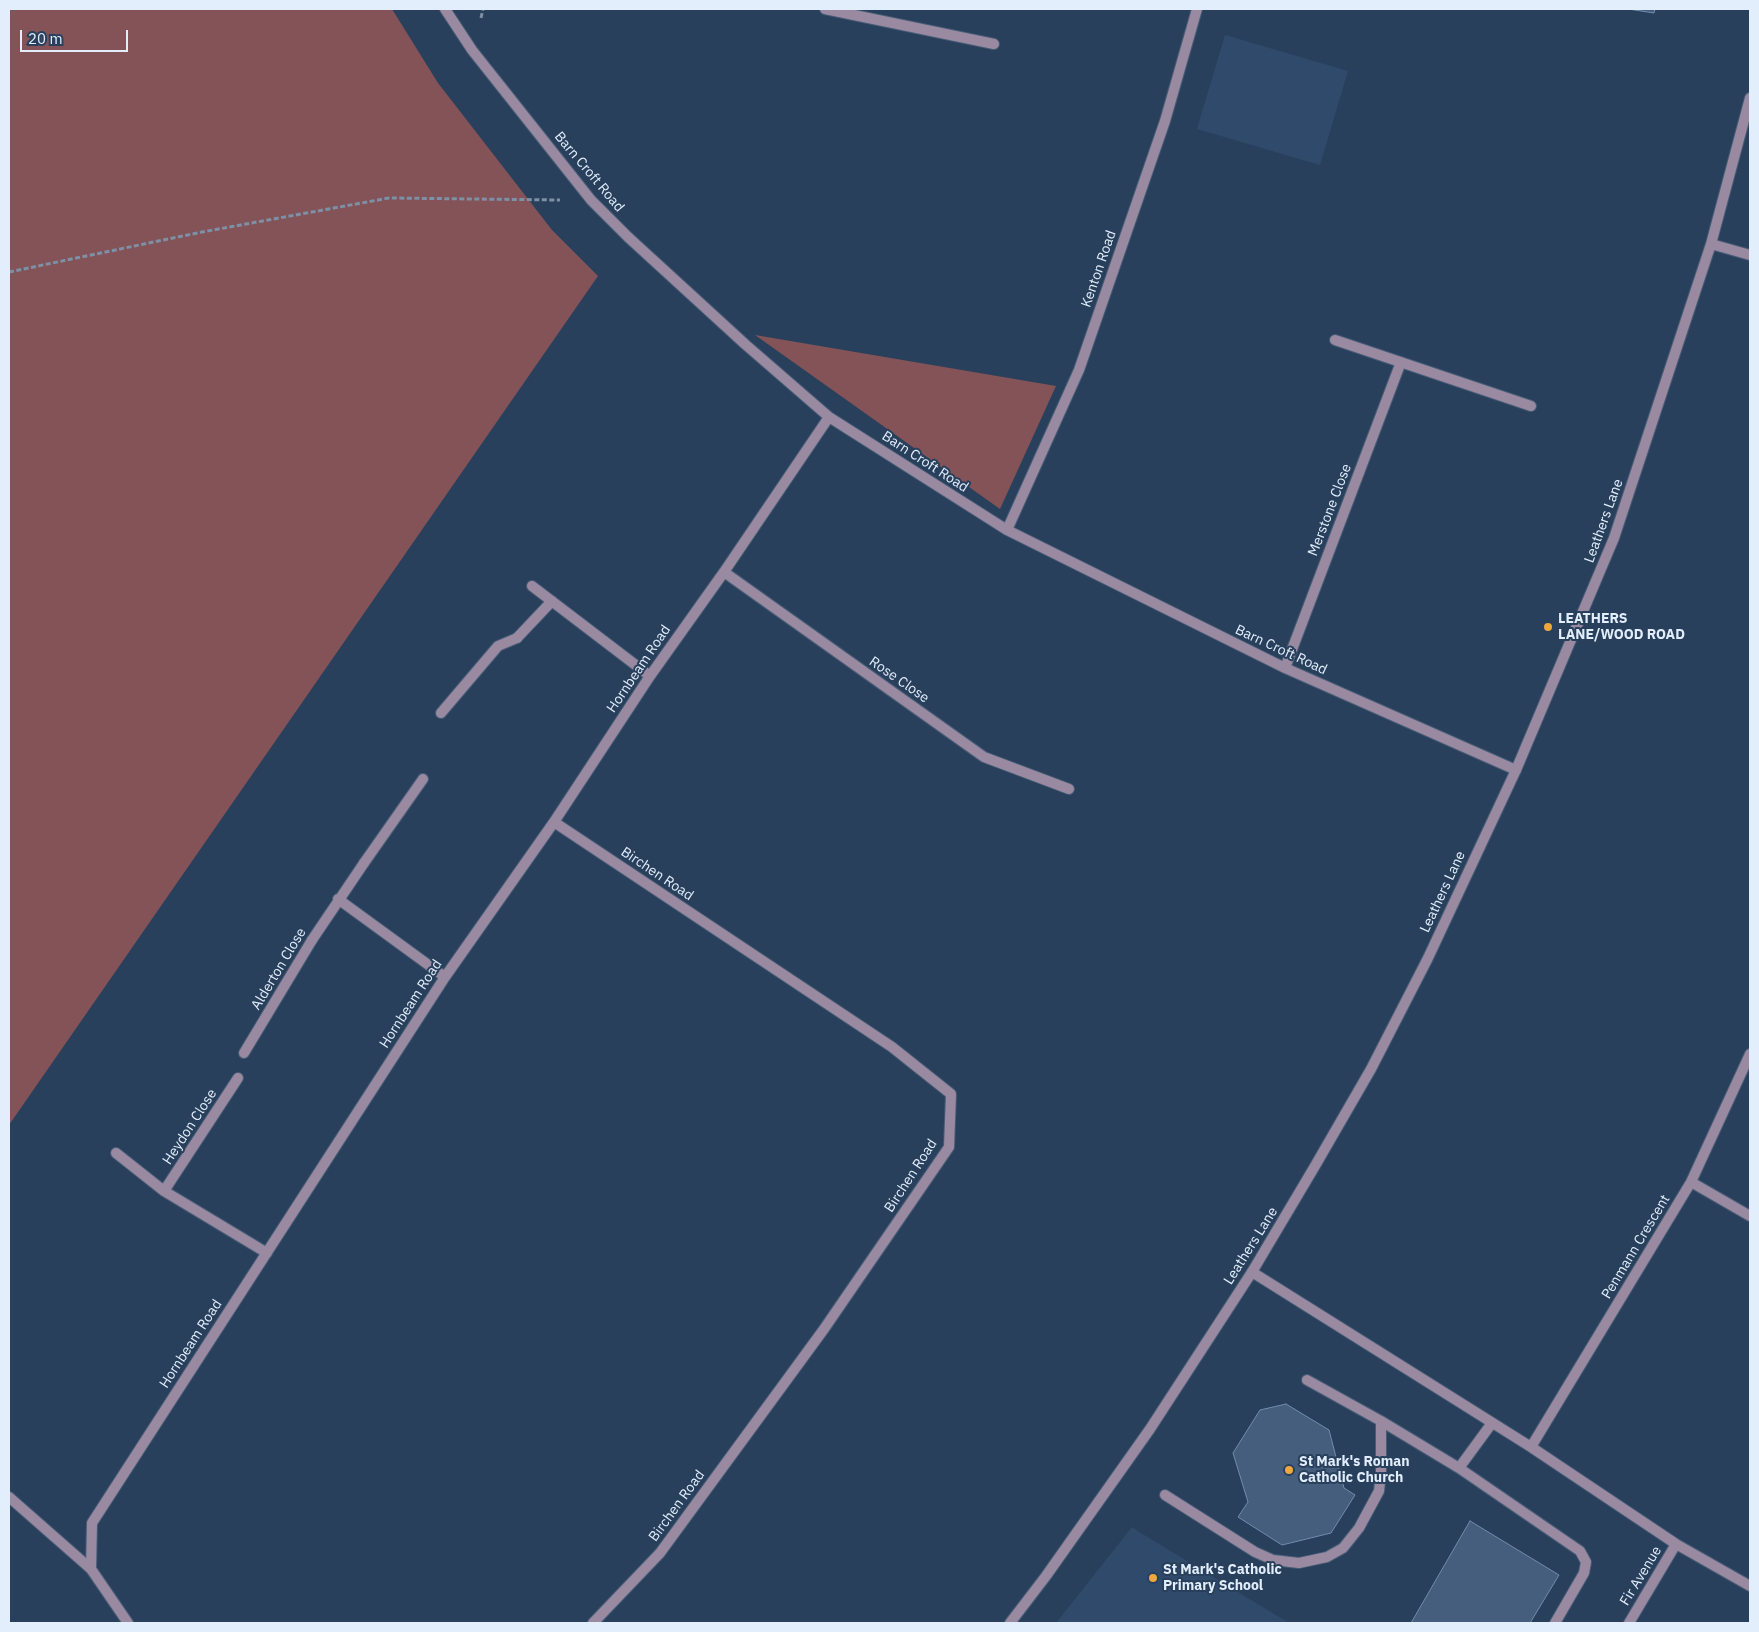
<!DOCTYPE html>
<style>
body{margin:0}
#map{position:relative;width:1759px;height:1632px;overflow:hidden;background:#29405c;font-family:"IBM Plex Sans",sans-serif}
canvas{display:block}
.frame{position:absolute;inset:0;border:10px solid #e2eefc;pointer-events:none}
.scale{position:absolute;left:20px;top:30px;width:108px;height:22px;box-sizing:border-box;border:2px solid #e2eefc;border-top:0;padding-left:6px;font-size:15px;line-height:18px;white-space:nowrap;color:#e2eefc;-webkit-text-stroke:4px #29405c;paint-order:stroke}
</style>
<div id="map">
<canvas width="1759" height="1632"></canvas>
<div class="frame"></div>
<div class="scale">20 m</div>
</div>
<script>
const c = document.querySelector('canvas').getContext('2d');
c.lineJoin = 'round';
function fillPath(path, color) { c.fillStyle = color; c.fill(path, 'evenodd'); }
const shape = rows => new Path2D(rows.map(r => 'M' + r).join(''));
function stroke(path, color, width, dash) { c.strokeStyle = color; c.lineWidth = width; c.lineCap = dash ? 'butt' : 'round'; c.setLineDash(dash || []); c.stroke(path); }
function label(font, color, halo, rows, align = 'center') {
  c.font = font + ' "IBM Plex Sans",sans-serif'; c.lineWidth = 4; c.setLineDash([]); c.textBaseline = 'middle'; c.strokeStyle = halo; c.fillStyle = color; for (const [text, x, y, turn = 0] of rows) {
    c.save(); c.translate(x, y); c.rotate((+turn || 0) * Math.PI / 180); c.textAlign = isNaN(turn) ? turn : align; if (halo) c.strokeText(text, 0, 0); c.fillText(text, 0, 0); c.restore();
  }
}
const built = shape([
 [1225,35,1348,71,1320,165,1197,129],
 [1132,1527,1141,1533,1289,1623,1056,1623]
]);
const green = shape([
 [9,9,392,9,438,83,552,230,598,276,9,1125],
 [755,335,1056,386,1000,509]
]);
const building = shape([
 [1628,9,1655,9,1654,13,1628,9],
 [1286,1404,1329,1430,1344,1488,1355,1495,1331,1533,1282,1545,1238,1517,1248,1502,1233,1453,1260,1410,1286,1404],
 [1470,1521,1559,1575,1530,1623,1411,1623,1470,1521]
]);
const path = shape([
 [481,18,483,9],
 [9,272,202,232,389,198,560,200]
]);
const service = shape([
 [441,713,498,646,517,638],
 [364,863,423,779],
 [244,1053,312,940],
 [1307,1380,1381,1421,1459,1468,1492,1423],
 [1459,1468,1580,1551,1586,1562,1584,1573,1555,1623],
 [1165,1495,1255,1552,1273,1560,1299,1563,1327,1557,1343,1548,1359,1528,1379,1491,1381,1473,1381,1421],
 [9,1497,91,1569]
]);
const minor = shape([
 [445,9,472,50,591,200,628,237,746,345,829,417,1007,530,1285,668,1516,770],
 [825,9,994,44],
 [1335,340,1531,406],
 [1007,530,1079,370,1165,121,1197,9],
 [724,572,984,757,1069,789],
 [532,586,650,676],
 [517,638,552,601],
 [1285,668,1401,362],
 [554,822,892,1047,951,1094,949,1147,824,1329,660,1553,593,1623],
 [338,899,445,977],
 [312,940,364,863],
 [116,1153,164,1191,267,1253],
 [1691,1182,1750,1216],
 [164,1191,238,1078],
 [1252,1272,1531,1447,1676,1544,1750,1586],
 [1531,1447,1691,1182,1750,1054],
 [128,1623,91,1569,92,1523,445,977,554,822,650,676,724,572,829,417],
 [1629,1623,1676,1544]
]);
const tertiary = shape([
 [1711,244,1750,255],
 [1010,1623,1046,1576,1150,1429,1252,1272,1315,1166,1371,1069,1428,958,1516,770,1614,538,1711,244,1750,98]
]);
const markers = [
 [1548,627,5,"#eda83b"],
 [1289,1470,5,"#eda83b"],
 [1153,1578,5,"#eda83b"]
];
const streetNames = [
 ["Barn Croft Road",589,172,50],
 ["Kenton Road",1099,269,-71],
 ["Barn Croft Road",925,462,33],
 ["Merstone Close",1330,510,-69],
 ["Leathers Lane",1604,521,-70],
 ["Barn Croft Road",1281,650,25],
 ["Hornbeam Road",639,669,-56],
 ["Rose Close",899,680,35],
 ["Birchen Road",657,874,34],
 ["Leathers Lane",1443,892,-65],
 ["Alderton Close",279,969,-59],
 ["Hornbeam Road",411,1004,-57],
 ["Heydon Close",190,1127,-57],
 ["Birchen Road",911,1176,-57],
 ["Leathers Lane",1251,1246,-58],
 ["Penmann Crescent",1636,1247,-59],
 ["Hornbeam Road",191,1344,-57],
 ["Birchen Road",677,1506,-54],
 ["Fir Avenue",1641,1576,-59]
];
const poiNames = [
 ["LEATHERS",1558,619],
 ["LANE/WOOD ROAD",1558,635],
 ["St Mark's Roman",1299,1462],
 ["Catholic Church",1299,1478],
 ["St Mark's Catholic",1163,1570],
 ["Primary School",1163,1586]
];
fillPath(built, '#304a6c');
fillPath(green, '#835357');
fillPath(building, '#465e7d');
stroke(building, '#728cad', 1);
stroke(service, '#475c76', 12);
stroke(minor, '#475c76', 12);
stroke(tertiary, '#475c76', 12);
stroke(path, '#7e90a5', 3, [5, 2.5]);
stroke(service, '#998aa1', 10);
stroke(minor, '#998aa1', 10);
stroke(tertiary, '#998aa1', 10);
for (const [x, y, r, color] of markers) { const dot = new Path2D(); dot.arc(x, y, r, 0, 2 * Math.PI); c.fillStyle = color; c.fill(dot); stroke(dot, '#29405c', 2); }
label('14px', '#e2eefc', '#29405c', streetNames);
label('bold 14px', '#e2eefc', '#29405c', poiNames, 'left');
</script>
